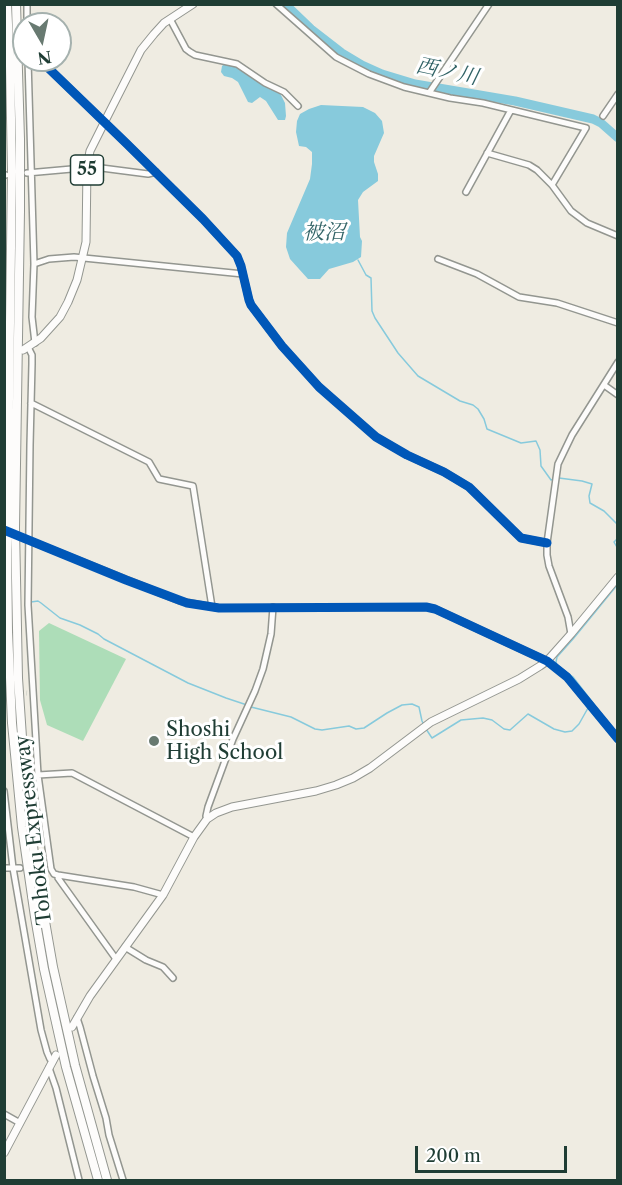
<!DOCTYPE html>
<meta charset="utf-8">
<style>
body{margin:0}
#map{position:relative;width:622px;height:1185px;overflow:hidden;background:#efece2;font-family:"Libre Caslon Text",serif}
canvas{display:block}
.frame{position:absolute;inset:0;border:6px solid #1f3d34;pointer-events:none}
.north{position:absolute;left:12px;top:12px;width:60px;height:60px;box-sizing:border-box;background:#fff;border:2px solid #a5b1ae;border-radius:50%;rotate:171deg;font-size:16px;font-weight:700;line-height:24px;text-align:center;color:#1f3d34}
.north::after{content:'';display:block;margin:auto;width:21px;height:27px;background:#687a71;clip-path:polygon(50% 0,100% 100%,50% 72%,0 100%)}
.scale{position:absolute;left:415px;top:1146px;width:152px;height:27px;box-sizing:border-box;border:3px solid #1f3d34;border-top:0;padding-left:8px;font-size:18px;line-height:21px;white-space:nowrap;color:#1f3d34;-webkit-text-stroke:4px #fff;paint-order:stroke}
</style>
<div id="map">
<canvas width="622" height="1185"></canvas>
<div class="frame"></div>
<div class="north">N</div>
<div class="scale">200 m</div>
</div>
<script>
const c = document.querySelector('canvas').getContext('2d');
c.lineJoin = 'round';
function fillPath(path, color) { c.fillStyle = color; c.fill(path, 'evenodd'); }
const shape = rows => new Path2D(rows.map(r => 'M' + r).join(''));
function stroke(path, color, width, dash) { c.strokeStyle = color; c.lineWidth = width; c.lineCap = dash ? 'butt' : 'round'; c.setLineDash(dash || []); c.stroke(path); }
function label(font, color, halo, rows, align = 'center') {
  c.font = font + ' "Libre Caslon Text","Noto Serif JP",serif'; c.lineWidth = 6; c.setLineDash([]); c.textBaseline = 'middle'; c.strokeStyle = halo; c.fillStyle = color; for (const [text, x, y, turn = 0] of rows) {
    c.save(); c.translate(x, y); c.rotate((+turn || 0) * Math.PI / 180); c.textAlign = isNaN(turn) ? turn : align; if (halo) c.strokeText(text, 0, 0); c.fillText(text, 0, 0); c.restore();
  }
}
const green = shape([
 [49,623,126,659,83,741,47,725,40,700,39,631]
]);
const water = shape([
 [225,63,232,64,247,72,256,80,280,93,285,103,286,116,285,120,278,120,266,101,260,97,252,103,248,102,238,82,232,78,224,76,221,72,222,66],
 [321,105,363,107,375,113,382,121,384,133,374,156,374,162,378,174,378,181,363,192,358,200,360,237,362,241,361,257,353,262,329,269,320,279,308,279,290,259,286,247,287,233,310,179,312,164,312,152,306,147,299,146,296,132,297,121,300,114,309,109]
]);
const stream = shape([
 [358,260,366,275,371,278,372,311,375,318,398,353,418,376,460,401,473,405,478,409,484,419,487,429,521,443,536,441,540,450,541,466,551,480,554,479],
 [559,478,582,481,592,484,589,496,590,503,604,511,618,525],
 [618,538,614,542,618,549],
 [31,602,38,601,41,603,60,618,80,625,98,634,104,639,188,683,226,698,247,705],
 [251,707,291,717,315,729,322,730,349,726,356,729,364,728,387,713,402,705,412,704,419,707,422,721,424,725],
 [426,729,432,738,461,720,483,718,492,720,504,729,510,730,528,714,554,729,565,732,572,731,579,724,588,708],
 [613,729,573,677,557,665,556,662,557,657,573,639,618,584]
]);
const river = shape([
 [285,4,311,29,342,53,362,65,382,74,415,84,515,101,593,119,601,123,618,138]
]);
const minorTunnel = shape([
 [4,691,27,693],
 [20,868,42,868]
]);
const minor = shape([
 [27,4,27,24],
 [276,4,336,57,369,74,404,87,450,98,483,103,586,128,552,185],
 [170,19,186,49,190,52,195,55,237,64,265,83,284,92,298,106],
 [28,60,34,264,32,317,35,343],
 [40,60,127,144,203,219,237,256,241,266,249,300,251,305,282,346,319,387,376,437,407,455,444,472,469,487,521,538,547,543],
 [429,93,489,4],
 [603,116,618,94],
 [487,153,529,165,537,170,552,185,571,211,587,223,618,236],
 [27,173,94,167,148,174,156,172],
 [4,175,6,175],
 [466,192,511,110],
 [438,259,477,274,519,297,557,303,618,323],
 [34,264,49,259,74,257,243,274],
 [28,347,32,355,32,364,30,445,28,605,38,775,51,869,54,874,58,875,134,887,163,895],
 [604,385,618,395],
 [31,403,149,462,159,479,193,486,212,607],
 [23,538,180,601,196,604,219,608,426,607,435,609,547,661,567,677,618,739],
 [571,634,568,617,549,566,547,555,547,543,558,464,572,435,618,362],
 [38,775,72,773,194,837],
 [4,791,13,868,41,1030,47,1052,50,1059,53,1061],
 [207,819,206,816,208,807,233,739,255,691,263,669,271,634,273,607],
 [4,868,20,868],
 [58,875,58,878,116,959],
 [125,947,146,960,163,967,173,978],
 [77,1018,80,1027,93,1076,106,1118,109,1135,123,1180],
 [49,1068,56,1088,79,1180],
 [4,1114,20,1123]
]);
const major = shape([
 [23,350,41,338,60,317,68,302,77,280,86,242,87,167,90,151,105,121,141,50,154,34,164,23,193,4],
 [72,1027,90,996,163,895,194,837,207,819,216,813,232,807,316,791,336,785,353,778,370,768,431,722,519,679,540,666,547,661,571,634,618,577],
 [4,1153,56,1055]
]);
const highway = shape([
 [7,4,10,66,12,171,7,550,8,632,12,723,22,827,35,917,44,969,66,1067,98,1180],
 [16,4,20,139,20,211,15,528,18,678,23,752,35,864,53,967,75,1065,107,1180]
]);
const cycleway = shape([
 [40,60,127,144,203,219,237,256,241,266,249,300,251,305,282,346,319,387,376,437,407,455,444,472,469,487,521,538,547,543],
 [4,530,126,580,187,603,219,608,426,607,435,609,547,661,567,677,618,739]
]);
const markers = [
 [154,741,6,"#687a71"]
];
const shields = [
 [87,170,33]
];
const shieldNames = [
 ["55",87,170]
];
const poiNames = [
 ["Shoshi",166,730],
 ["High School",166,753]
];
const streetNames = [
 ["Tohoku Expressway",34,830,-97]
];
const waterNames = [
 ["西ノ川",447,72,12],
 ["被沼",324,233]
];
fillPath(green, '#adddb8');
fillPath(water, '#87cadc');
stroke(stream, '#87cadc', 1.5);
stroke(river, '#87cadc', 9);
stroke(minorTunnel, '#c5c9bf', 5, [5, 2.5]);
stroke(minor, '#939690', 8);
stroke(major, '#939690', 9);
stroke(highway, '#939690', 10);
stroke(minor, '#fdfcfb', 5);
stroke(major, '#fdfcfb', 7);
stroke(highway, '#fdfcfb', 8);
stroke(cycleway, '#0057b8', 9);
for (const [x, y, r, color] of markers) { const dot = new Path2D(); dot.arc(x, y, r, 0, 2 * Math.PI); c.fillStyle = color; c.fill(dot); stroke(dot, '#fff', 2); }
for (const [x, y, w] of shields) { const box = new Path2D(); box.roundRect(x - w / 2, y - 15, w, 30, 4.5); c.fillStyle = '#fff'; c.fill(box); stroke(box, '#1f3d34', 1.5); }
label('bold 18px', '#1f3d34', null, shieldNames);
label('20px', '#1f3d34', '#fff', poiNames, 'left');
label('20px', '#1f3d34', '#fff', streetNames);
label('italic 21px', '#316366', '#fff', waterNames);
</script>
